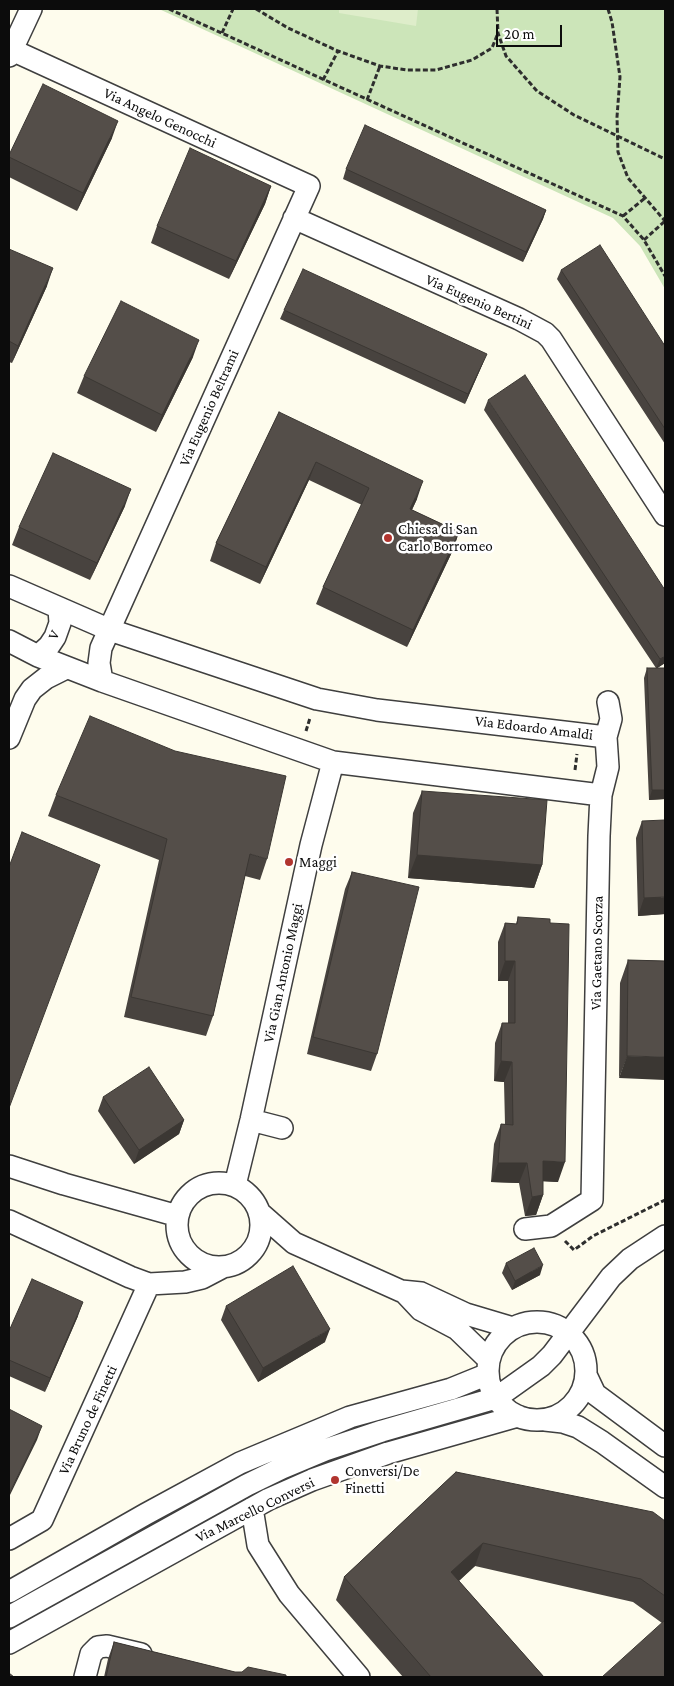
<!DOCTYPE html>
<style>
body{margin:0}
#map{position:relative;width:674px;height:1686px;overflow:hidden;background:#fefced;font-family:"Crimson Pro",serif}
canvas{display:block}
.frame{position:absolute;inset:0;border:10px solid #0c0c0c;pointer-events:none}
.scale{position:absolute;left:496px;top:25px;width:66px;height:22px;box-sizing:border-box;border:2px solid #0c0c0c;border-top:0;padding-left:6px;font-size:15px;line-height:18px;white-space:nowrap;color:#0c0c0c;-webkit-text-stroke:4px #fff;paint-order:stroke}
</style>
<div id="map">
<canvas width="674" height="1686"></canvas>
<div class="frame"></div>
<div class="scale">20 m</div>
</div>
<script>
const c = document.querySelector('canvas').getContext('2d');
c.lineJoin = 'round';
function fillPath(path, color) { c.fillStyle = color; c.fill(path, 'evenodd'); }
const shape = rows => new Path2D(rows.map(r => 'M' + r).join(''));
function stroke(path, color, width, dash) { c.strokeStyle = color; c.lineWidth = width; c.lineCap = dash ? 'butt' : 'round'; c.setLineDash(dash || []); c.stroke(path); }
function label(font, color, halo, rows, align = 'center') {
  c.font = font + ' "Crimson Pro",serif'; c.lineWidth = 5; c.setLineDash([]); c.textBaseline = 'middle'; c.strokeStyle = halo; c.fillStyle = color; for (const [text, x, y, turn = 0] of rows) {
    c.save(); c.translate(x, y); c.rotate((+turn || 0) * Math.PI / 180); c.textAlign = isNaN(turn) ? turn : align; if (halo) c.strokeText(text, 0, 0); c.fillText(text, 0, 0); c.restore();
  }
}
const green = shape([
 [159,9,665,9,665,289,640,246,613,218]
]);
const pitch = shape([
 [339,9,418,9,416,26,339,13]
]);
const path = shape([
 [169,9,623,216,644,240,665,276],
 [256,9,288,28,338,51,380,66,407,70,436,70,472,60,492,48,498,33],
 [497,9,498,33,506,56,537,91,574,115,665,159],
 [608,9,612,22,620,77,617,117,618,152,628,178,665,221],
 [222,33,233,9],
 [323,80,338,51],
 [367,100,380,66],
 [623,216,645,198],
 [644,240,665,221],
 [306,731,310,718],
 [575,770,577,754],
 [565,1241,574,1250,593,1236,665,1200]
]);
const minor = shape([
 [12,50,309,186,101,648,99,663,102,681],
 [9,56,31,9],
 [294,218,519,319,545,333,551,339,665,515],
 [9,586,110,630,317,699,377,710,606,737],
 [9,641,38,656,102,681,333,762,601,795],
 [38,656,49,646,55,637,60,623,59,609],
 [9,738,25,699,32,689,46,678,66,668],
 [251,1120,282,1128],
 [9,1166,64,1184,178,1216],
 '177 1225a42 42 0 1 1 84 0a42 42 0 1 1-84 0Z',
 [235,1185,251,1120,311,845,333,762],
 [260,1213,294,1243,401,1291,421,1293,466,1314,513,1328],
 [9,1221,130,1277,149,1284,185,1282,202,1278,223,1267],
 [525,1229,551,1226,592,1200,599,836,601,795,608,767,606,737,611,719,608,702],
 [405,1293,421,1310,457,1329,489,1360],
 '488 1371a49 49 0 1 1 98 0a49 49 0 1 1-98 0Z',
 [586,1375,595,1394,665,1446],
 [545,1420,563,1422,578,1427,602,1442,665,1487],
 [252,1508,258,1545,289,1594,359,1677],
 [9,1539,42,1520,149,1284],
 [9,1592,146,1514,240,1463,350,1417,451,1389,488,1374],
 [9,1617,247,1485,282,1468,325,1450,382,1431,496,1398,541,1366,552,1355,611,1277,630,1259,665,1236],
 [9,1643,269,1499,312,1480,388,1453,518,1416],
 [85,1677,91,1654,98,1647,107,1646,141,1654]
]);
const wall = shape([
 [112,138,77,211,9,177,9,155],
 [346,169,546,210,543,219,523,262,343,179],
 [271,186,265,204,229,279,151,243,157,226],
 [9,249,47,286,12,363,9,362],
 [561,270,665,346,665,444,557,279],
 [284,310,483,363,465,404,280,319],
 [193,357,156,432,77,393,84,376],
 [488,400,665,663,657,668,665,799,649,800,644,678,647,668,656,668,484,410],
 [279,412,417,499,412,510,459,532,453,550,407,647,316,604,323,587,362,505,309,480,260,584,210,561,216,543],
 [125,506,90,580,12,545,19,527],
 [422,791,542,865,534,888,408,878,413,813],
 [56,795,267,859,260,880,245,876,213,1016,206,1036,124,1017,159,860,48,816],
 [642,821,665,914,638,916,636,838],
 [352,872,377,1054,371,1071,307,1054,345,889],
 [518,917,558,1182,543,1181,543,1195,536,1215,525,1216,519,1183,491,1182,494,1144,501,1124,505,1124,504,1082,494,1081,495,1043,502,1023,508,1023,508,981,498,981,498,942,505,923,516,924],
 [628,960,665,961,619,1078,620,983],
 [103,1097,184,1120,179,1134,134,1164,98,1111],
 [506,1263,540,1275,512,1290,502,1273],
 [226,1306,325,1342,258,1382,221,1320],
 [78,1316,45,1392,9,1376,9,1331],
 [456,1472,665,1521,665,1677,662,1623,633,1602,475,1566,459,1581,544,1677,403,1677,336,1600,344,1577],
 [114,1642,235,1672,286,1677,104,1677,108,1659]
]);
const shadedWall = shape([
 [118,121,112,138,77,211,83,193],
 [271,186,265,204,229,279,236,261],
 [546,210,543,219,523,262,526,252],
 [53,268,47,286,12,363,18,346],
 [199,340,193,357,156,432,162,415],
 [487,354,483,363,465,404,468,394],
 [316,462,309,480,260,584,266,567],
 [423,481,417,499,404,526,410,509],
 [131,489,125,506,90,580,97,563],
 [459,532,453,550,407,647,413,630],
 [665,656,665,663,656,669,660,659],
 [652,790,665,790,665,799,649,800],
 [417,855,542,865,534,888,408,878],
 [665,897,665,914,638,916,644,898],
 [505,961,515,961,508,981,498,981],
 [627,1056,665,1057,665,1080,619,1078],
 [501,1061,512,1062,504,1082,494,1081],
 [184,1120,179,1134,134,1164,139,1150],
 [543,1161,565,1162,558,1182,536,1181],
 [498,1163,527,1163,519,1183,491,1182],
 [543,1195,536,1215,525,1216,532,1197],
 [543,1265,540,1275,512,1290,515,1281],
 [83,1302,78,1316,45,1392,50,1378],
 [330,1329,325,1342,258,1382,263,1368],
 [42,1426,37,1440,9,1497,9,1494],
 [483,1543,475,1566,443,1595,451,1572]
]);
const building = shape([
 [43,84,118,121,83,193,9,157,9,155,43,84],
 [365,125,546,210,526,252,346,169,365,125],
 [190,148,271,186,236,261,157,226,190,148],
 [600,245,665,346,665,429,561,270,600,245],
 [9,249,53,268,18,346,9,341,9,249],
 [303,269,487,354,468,394,284,310,303,269],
 [121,301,199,340,162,415,84,376,121,301],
 [525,375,665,590,665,656,660,659,488,400,525,375],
 [279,412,423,481,410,509,459,532,413,630,323,587,369,488,316,462,266,567,216,543,279,412],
 [53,453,131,489,97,563,19,527,53,453],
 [647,668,665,668,665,790,652,790,647,668],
 [90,716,175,751,286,776,267,859,250,854,213,1016,131,997,167,839,56,795,90,716],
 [422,791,547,800,542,865,417,855,422,791],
 [665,820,665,897,644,898,642,821,665,820],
 [22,832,100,865,9,1108,9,867,22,832],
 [352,872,419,887,377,1054,313,1037,352,872],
 [518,917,550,919,550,923,569,924,565,1162,543,1161,543,1195,532,1197,527,1163,498,1163,501,1124,513,1125,512,1062,501,1061,502,1023,515,1023,515,961,505,961,505,923,517,924,518,917],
 [628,960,665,961,665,1057,627,1056,628,960],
 [149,1067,184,1120,139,1150,103,1097,149,1067],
 [534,1248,543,1265,515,1281,506,1263,534,1248],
 [293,1266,330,1329,263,1368,226,1306,293,1266],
 [32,1279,83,1302,50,1378,9,1360,9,1331,32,1279],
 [9,1409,42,1426,9,1494,9,1409],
 [456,1472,653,1512,665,1521,665,1596,641,1579,483,1543,451,1572,544,1677,431,1677,344,1577,456,1472],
 [665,1620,665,1677,602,1677,665,1620],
 [114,1642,235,1672,242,1672,248,1667,286,1675,286,1677,106,1677,114,1642],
 [9,1673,14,1677,9,1677,9,1673]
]);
const markers = [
 [388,538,5,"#b1352f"],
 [289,862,5,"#b1352f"],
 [335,1480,5,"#b1352f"]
];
const streetNames = [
 ["Via Angelo Genocchi",160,118,25],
 ["Via Eugenio Bertini",479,302,24],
 ["Via Eugenio Beltrami",209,408,-66],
 ["V",54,635,-65],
 ["Via Edoardo Amaldi",534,728,7],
 ["Via Gaetano Scorza",597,953,-89],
 ["Via Gian Antonio Maggi",283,973,-78],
 ["Via Bruno de Finetti",88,1420,-65],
 ["Via Marcello Conversi",255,1510,-26]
];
const poiNames = [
 ["Chiesa di San",398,529],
 ["Carlo Borromeo",398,546],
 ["Maggi",299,862],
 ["Conversi/De",345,1471],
 ["Finetti",345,1488]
];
fillPath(green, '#cce5b9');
fillPath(pitch, '#deedca');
stroke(minor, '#3f3f3f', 24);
stroke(path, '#2e2e2e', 3, [5, 2.5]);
stroke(minor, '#fff', 21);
fillPath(wall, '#48433f');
fillPath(shadedWall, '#3b3733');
fillPath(building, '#544e49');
stroke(building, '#3b3733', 1);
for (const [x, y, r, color] of markers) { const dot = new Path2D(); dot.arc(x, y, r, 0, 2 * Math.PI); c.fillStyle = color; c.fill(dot); stroke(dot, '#fff', 2); }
label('15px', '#0c0c0c', '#fff', streetNames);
label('15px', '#0c0c0c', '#fff', poiNames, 'left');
</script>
